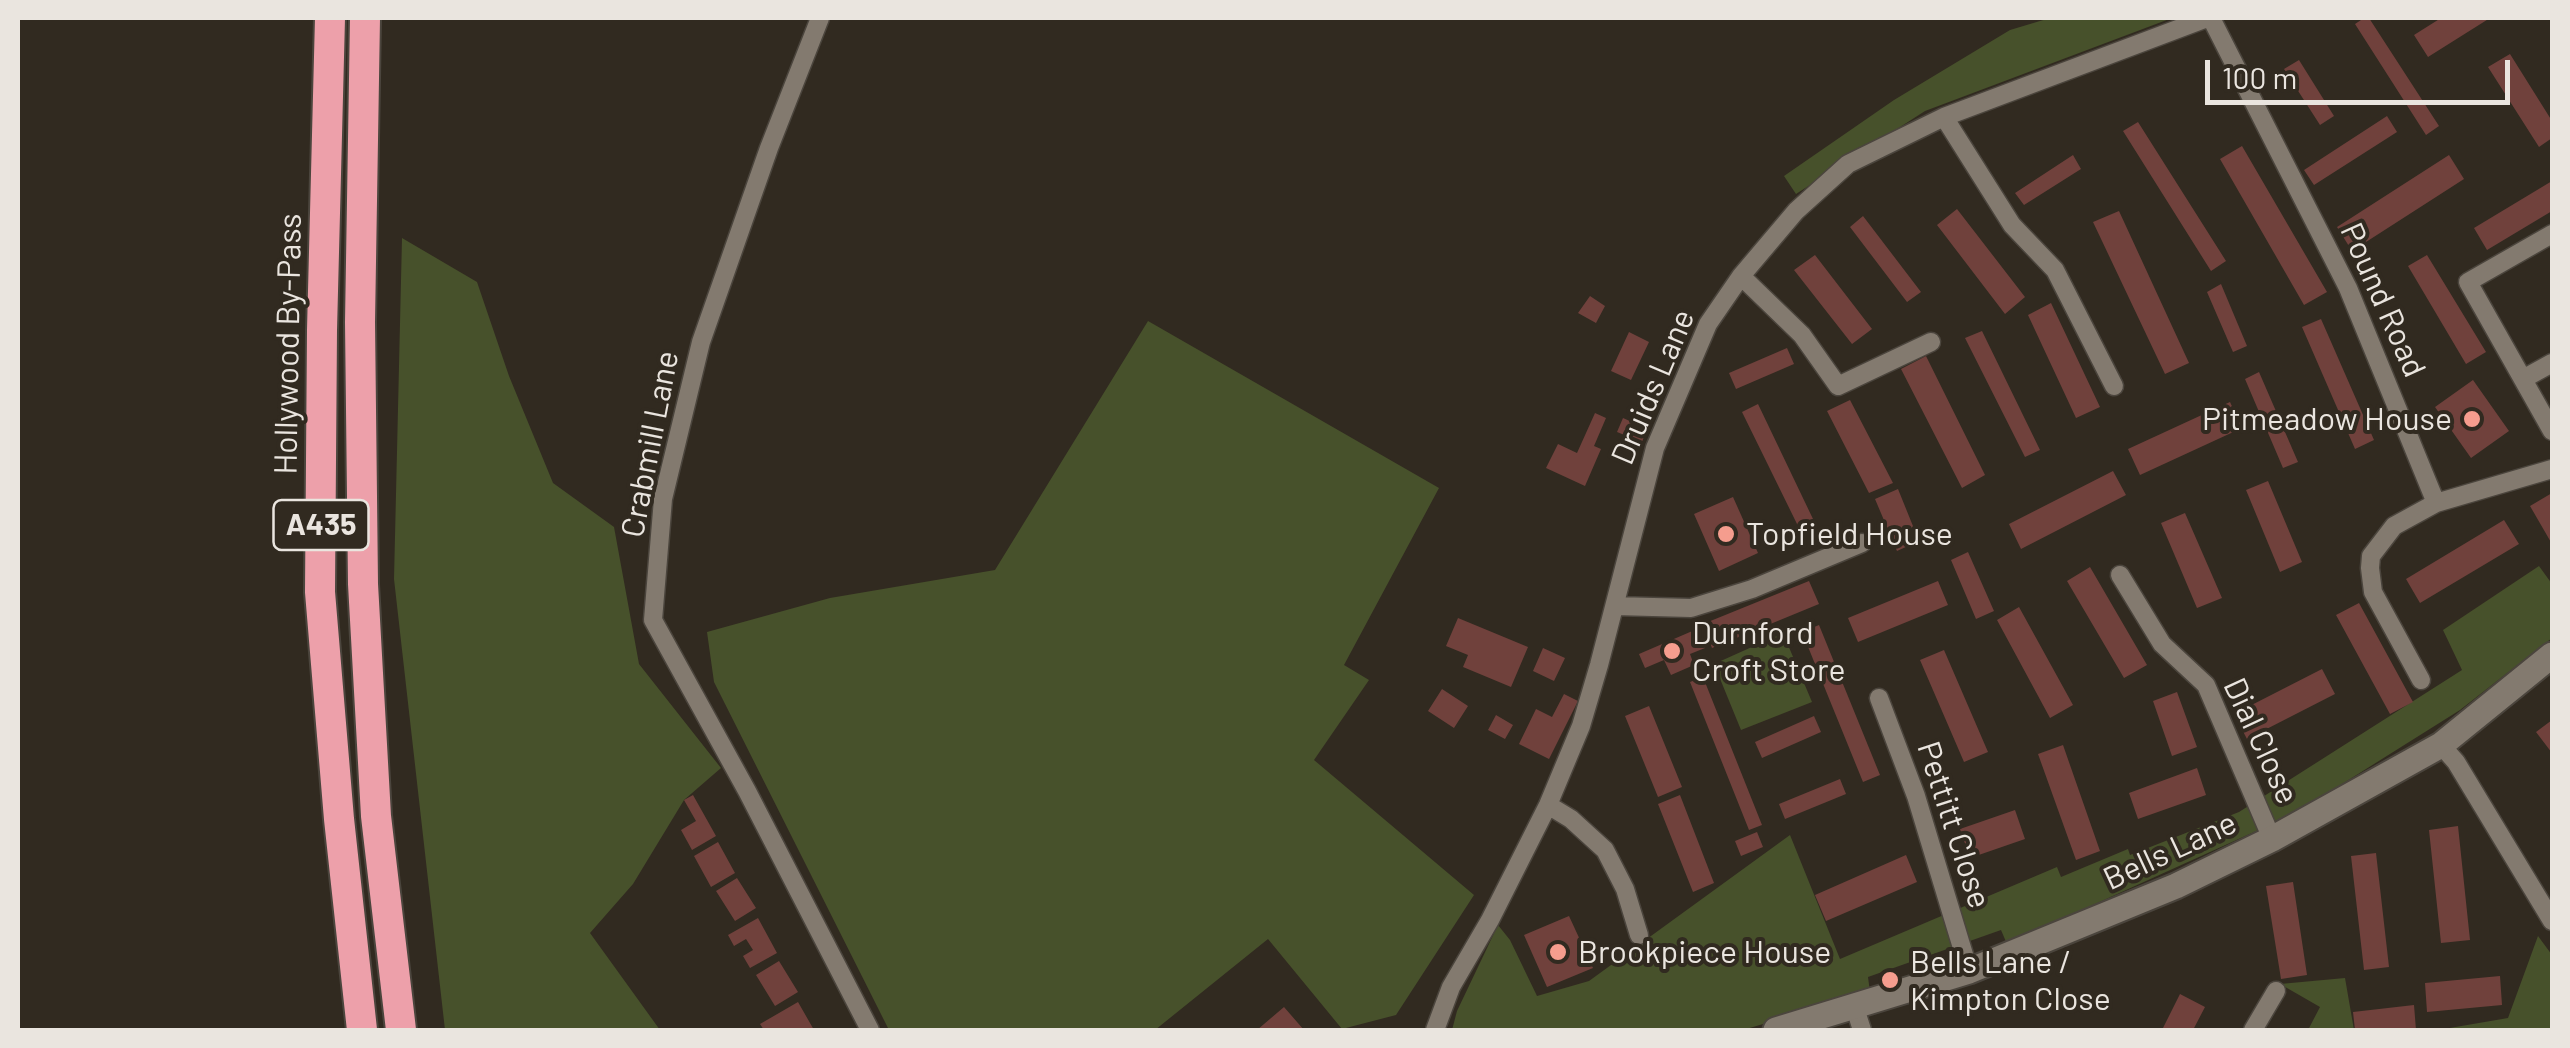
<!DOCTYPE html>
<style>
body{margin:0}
#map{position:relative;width:2570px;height:1048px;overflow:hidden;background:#312a20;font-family:Barlow,sans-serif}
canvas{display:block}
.frame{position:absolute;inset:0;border:20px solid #eae5df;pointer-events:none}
.scale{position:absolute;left:2205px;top:60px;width:305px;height:45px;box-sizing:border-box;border:5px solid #eae5df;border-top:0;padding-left:12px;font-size:30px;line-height:35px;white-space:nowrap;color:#eae5df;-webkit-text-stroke:8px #312a20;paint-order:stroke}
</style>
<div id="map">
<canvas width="2570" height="1048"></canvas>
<div class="frame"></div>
<div class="scale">100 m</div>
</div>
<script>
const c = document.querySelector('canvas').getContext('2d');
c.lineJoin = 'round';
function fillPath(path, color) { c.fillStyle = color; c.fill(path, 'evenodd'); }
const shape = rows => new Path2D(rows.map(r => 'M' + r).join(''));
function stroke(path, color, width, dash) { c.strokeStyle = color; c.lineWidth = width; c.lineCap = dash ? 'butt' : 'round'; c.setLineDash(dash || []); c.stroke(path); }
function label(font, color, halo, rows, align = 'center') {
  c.font = font + ' Barlow,sans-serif'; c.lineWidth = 8; c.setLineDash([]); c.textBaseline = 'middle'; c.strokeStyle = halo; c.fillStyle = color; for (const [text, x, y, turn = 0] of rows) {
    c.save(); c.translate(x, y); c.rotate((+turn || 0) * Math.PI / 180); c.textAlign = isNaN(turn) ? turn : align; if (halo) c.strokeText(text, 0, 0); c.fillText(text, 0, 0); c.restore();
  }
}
const green = shape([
 [2050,18,2172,18,1925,111,1796,194,1784,176,1894,100,2010,30],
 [402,238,477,282,509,376,553,483,614,527,639,664,721,768,684,800,633,884,590,933,660,1030,445,1030,394,579],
 [1148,321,1439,488,1344,665,1369,680,1314,760,1474,895,1396,1015,1342,1029,1268,939,1155,1030,889,1030,714,682,707,632,830,598,995,570],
 [2539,566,2552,584,2552,638,2460,710,2296,813,2007,944,2001,930,1868,977,1870,992,1743,1030,1452,1030,1457,1011,1498,925,1510,940,1537,996,1589,981,1790,835,1840,959,2057,867,2061,877,2128,849,2130,855,2239,812,2462,670,2443,630],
 [1783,633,1812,702,1741,730,1714,664],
 [2538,936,2552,955,2552,1030,2438,1030,2508,1018],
 [2345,978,2354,1030,2308,1030,2320,1007,2280,984]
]);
const building = shape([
 [2364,18,2369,18,2439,126,2426,135,2355,24],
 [2441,18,2490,18,2428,57,2414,35],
 [2510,54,2552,121,2552,138,2539,147,2488,67],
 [2299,60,2334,116,2320,125,2284,69],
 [2387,116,2397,132,2314,185,2304,170],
 [2138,122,2226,261,2211,271,2123,131],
 [2242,146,2327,292,2304,305,2220,159],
 [2073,155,2081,169,2024,205,2015,193],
 [2449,155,2464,179,2352,251,2337,227],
 [2552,181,2552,211,2487,250,2474,228],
 [1957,209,2025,297,2005,314,1937,225],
 [2119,211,2189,363,2165,374,2093,222],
 [1863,216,1921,292,1907,302,1850,227],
 [1815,255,1872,329,1852,344,1794,270],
 [2427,255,2486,352,2466,364,2408,266],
 [2221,284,2247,346,2233,352,2207,292],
 [1590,296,1605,306,1596,323,1578,313],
 [2051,303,2100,407,2076,418,2028,315],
 [2321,319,2374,440,2355,449,2302,327],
 [1982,331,2040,450,2025,457,1965,338],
 [1629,332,1649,342,1631,380,1611,371],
 [1787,348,1794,364,1736,389,1729,373],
 [1926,356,1985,475,1962,488,1901,369],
 [2259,372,2298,462,2283,468,2245,379],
 [2473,380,2509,431,2471,458,2435,407],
 [1641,398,1656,404,1642,442,1617,432,1623,418,1632,422],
 [1850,400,1893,483,1869,493,1827,411],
 [2230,402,2242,428,2140,475,2128,449],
 [1758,404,1813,519,1798,526,1742,412],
 [1595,413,1606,418,1594,446,1601,449,1585,486,1546,468,1558,444,1577,453],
 [2113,471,2126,495,2021,549,2009,524],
 [2268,481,2302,562,2280,572,2246,490],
 [1898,489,1919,541,1897,551,1875,499],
 [2552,493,2552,544,2530,506],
 [1733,497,1758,553,1719,571,1694,514],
 [2185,513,2222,598,2197,608,2161,523],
 [2504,520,2519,544,2420,603,2406,579],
 [1968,552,1994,611,1976,619,1951,560],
 [2090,567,2147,665,2124,678,2067,581],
 [1809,581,1819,604,1712,648,1703,624],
 [1938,581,1948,605,1858,642,1848,618],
 [2359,603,2413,702,2390,714,2336,615],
 [2019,607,2073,705,2050,718,1997,620],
 [1458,618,1528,647,1511,687,1463,667,1468,655,1446,646],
 [1819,625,1880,775,1863,782,1802,632],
 [1697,629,1705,648,1690,654,1694,665,1671,675,1664,660,1645,668,1639,654],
 [1543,648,1565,658,1554,681,1533,671],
 [1944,650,1988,752,1964,762,1920,660],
 [2322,669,2335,694,2247,739,2234,714],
 [1703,677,1762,825,1749,830,1690,682],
 [1442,689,1468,706,1454,728,1428,711],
 [2177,692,2197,747,2172,756,2153,701],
 [1564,694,1578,701,1549,759,1519,744,1536,709,1552,717],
 [1649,706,1682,787,1658,797,1625,716],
 [1496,715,1513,725,1505,739,1488,730],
 [1814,716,1821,732,1762,758,1755,742],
 [2552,720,2552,753,2536,732],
 [2063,745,2100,851,2076,860,2038,754],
 [2197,768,2206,795,2138,819,2129,793],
 [1840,779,1846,794,1785,819,1779,804],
 [693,795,716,836,692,850,681,830,696,821,684,800],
 [1680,795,1714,883,1693,892,1658,804],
 [2015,810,2025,839,1970,858,1960,829],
 [2458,826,2470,940,2441,943,2429,830],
 [1757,832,1763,847,1741,856,1735,841],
 [718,842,735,873,711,887,694,856],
 [2376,853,2389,967,2364,970,2351,856],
 [1906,855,1917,882,1826,921,1815,895],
 [737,878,756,908,735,921,716,891],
 [2293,882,2307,975,2281,979,2266,886],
 [1569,916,1593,968,1547,987,1524,935],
 [758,918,777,953,750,968,743,956,753,950,746,939,734,946,728,935],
 [779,961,798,992,775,1006,756,975],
 [2500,976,2502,1005,2427,1012,2425,983],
 [2180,994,2205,1007,2193,1030,2162,1030],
 [798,1002,814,1030,764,1030,760,1024],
 [2414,1005,2416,1030,2355,1030,2353,1012],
 [1284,1007,1304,1030,1257,1030]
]);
const street = shape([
 [820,18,769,148,701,342,663,499,653,620,747,791,870,1030],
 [2211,18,2348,288,2436,503,2552,469],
 [1944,117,2012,225,2055,270,2114,386],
 [2552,234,2468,282,2552,431],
 [1741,276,1802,335,1838,386,1931,342],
 [2523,379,2552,363],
 [2120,575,2162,644,2206,685,2272,839],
 [1615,606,1691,608,1752,589,1862,543],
 [2421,680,2373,592,2370,568,2371,556,2394,526,2436,503],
 [1879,698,1916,796,1969,971],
 [2441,745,2456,762,2552,921],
 [1548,805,1571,819,1605,850,1625,889,1639,935],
 [1855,1008,1862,1030],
 [1435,1030,1451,987,1490,920,1548,805,1581,726,1599,665,1655,448,1708,324,1741,276,1796,211,1848,164,1944,117,2207,18],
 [2253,1030,2276,991]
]);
const secondary = shape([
 [1776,1030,1969,971,2176,886,2272,839,2441,745,2552,655]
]);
const highway = shape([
 [330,18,322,330,320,592,339,819,362,1030],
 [365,18,360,322,363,584,376,816,401,1030]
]);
const markers = [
 [2472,419,10,"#f59d8e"],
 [1726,534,10,"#f59d8e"],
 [1672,651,10,"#f59d8e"],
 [1558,952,10,"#f59d8e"],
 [1890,980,10,"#f59d8e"]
];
const shields = [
 [321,525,95]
];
const shieldNames = [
 ["A435",321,525]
];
const streetNames = [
 ["Pound Road",2383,300,66],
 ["Hollywood By-Pass",288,344,-89],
 ["Druids Lane",1653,387,-67],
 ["Crabmill Lane",650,444,-79],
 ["Dial Close",2261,741,65],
 ["Pettitt Close",1954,825,72],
 ["Bells Lane",2170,851,-25]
];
const poiNames = [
 ["Pitmeadow House",2452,419,"right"],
 ["Topfield House",1746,534],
 ["Durnford",1692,633],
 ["Croft Store",1692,670],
 ["Brookpiece House",1578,952],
 ["Bells Lane /",1910,962],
 ["Kimpton Close",1910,999]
];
fillPath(green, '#47512b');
fillPath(building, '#70413c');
stroke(street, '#4b453d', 21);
stroke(secondary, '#4b453d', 29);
stroke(highway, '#4b453d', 34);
stroke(street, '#837a6f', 18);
stroke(secondary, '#837a6f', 25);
stroke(highway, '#eda0aa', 30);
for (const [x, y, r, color] of markers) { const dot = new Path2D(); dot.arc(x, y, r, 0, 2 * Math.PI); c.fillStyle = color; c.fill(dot); stroke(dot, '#312a20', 4); }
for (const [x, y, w] of shields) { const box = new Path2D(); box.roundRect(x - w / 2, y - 25, w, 50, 8); c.fillStyle = '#312a20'; c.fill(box); stroke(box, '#eae5df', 2.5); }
label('bold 30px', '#eae5df', null, shieldNames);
label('32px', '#eae5df', '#312a20', streetNames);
label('32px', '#eae5df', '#312a20', poiNames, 'left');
</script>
